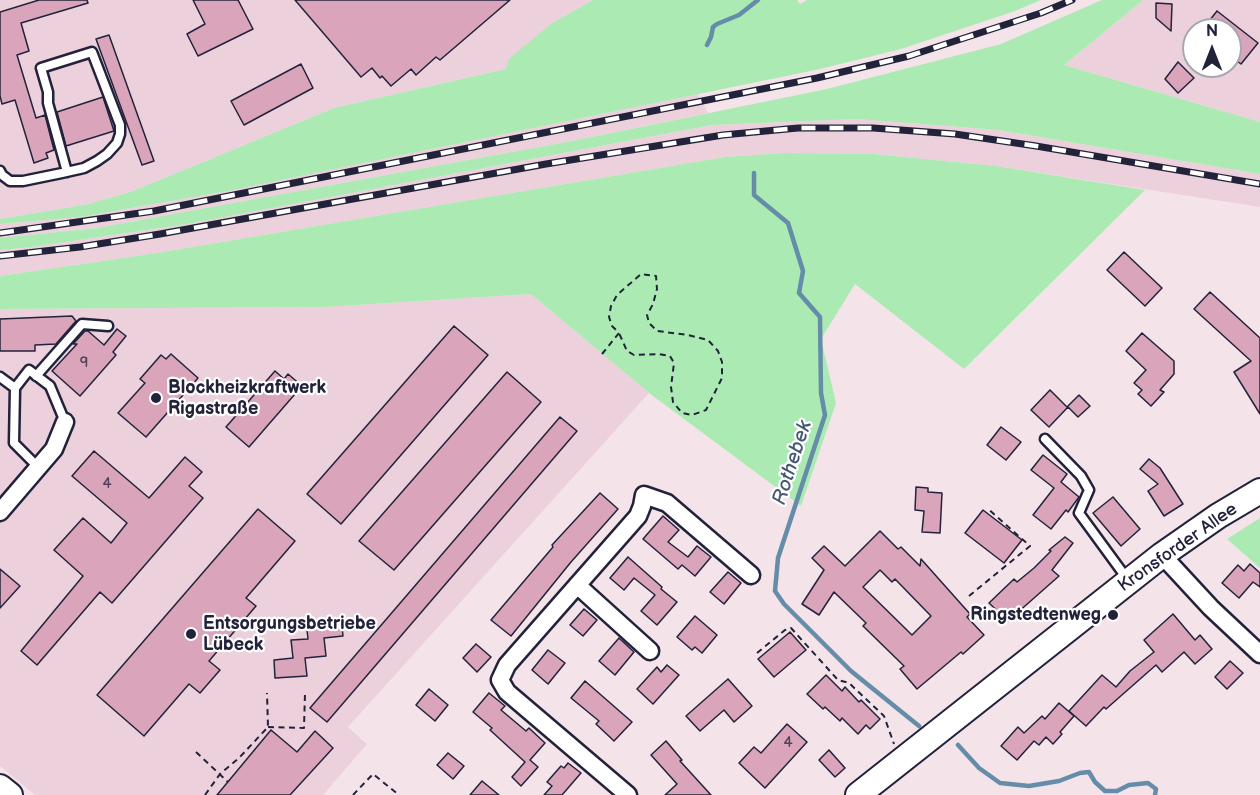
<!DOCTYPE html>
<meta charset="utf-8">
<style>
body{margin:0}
#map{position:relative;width:1260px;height:795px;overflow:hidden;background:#f4e4ea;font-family:"Balsamiq Sans",sans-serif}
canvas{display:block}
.north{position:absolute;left:1182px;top:18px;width:60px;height:60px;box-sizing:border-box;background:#fff;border:2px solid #a7a7b1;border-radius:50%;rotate:0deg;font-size:16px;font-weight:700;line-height:24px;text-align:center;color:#22223b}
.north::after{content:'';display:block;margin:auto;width:21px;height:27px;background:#22223b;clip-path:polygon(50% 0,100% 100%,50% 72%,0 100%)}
</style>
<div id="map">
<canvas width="1260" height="795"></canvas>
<div class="north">N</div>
</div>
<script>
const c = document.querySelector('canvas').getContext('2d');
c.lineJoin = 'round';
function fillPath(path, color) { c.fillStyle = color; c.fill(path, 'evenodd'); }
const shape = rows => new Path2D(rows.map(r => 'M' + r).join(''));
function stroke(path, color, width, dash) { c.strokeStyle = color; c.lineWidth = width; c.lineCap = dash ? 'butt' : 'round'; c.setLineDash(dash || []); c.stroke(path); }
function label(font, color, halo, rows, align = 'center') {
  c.font = font + ' "Balsamiq Sans",sans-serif'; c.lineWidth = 4.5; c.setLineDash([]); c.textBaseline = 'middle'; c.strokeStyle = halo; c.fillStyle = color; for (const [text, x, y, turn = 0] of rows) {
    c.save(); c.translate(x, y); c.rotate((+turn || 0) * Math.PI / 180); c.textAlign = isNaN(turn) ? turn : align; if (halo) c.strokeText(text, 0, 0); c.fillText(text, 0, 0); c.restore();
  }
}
const built = shape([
 [0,0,593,0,552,23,506,69,334,108,133,191,89,204,0,219],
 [1143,0,1260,0,1260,122,1064,65],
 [1194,30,1230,30,1230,66,1194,66],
 [698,94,708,113,572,141,97,228,0,238,0,224,80,217,228,191],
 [857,119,998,130,1260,174,1260,207,996,166,874,154,783,153,725,157,157,253,0,276,0,250,32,247,187,224,712,125],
 [531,294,649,393,348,727,367,744,323,795,35,795,0,766,0,309,325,307]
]);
const green = shape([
 [593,0,797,0,800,4,807,0,1041,0,1015,11,901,49,820,69,228,191,80,217,0,224,0,219,89,204,133,191,334,108,506,69,509,59,552,23],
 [1102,0,1143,0,1064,65,1260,122,1260,174,998,130,857,119,712,125,187,224,32,247,0,250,0,238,97,228,572,141,827,89,1001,44],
 [783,153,874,154,996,166,1145,190,964,369,855,284,821,339,836,403,801,506,649,393,531,294,325,307,0,309,0,276,157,253,725,157],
 [1260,518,1260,568,1227,539]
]);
const stream = shape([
 [707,45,711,37,713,27,717,24,739,15,758,0],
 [754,173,754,195,788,223,803,271,799,293,820,317,821,393,825,415,778,558,775,591,784,604,851,671,919,726],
 [958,745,979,768,1000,783,1029,786,1059,781,1080,773,1089,772,1095,782,1105,791,1117,791,1129,785,1148,783,1156,789,1155,795]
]);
const building = shape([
 [39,0,87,0,88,3,21,23,29,51,17,55,36,118,45,115,54,150,46,153,48,158,34,163,15,100,2,104,0,96,0,12,39,0],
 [193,0,238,0,253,29,198,56,187,34,205,24,193,0],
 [295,0,510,0,440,60,436,57,416,75,411,69,391,86,382,76,380,78,372,68,361,77,295,0],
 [1156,3,1172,4,1171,31,1156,18,1156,3],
 [1217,11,1258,43,1241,64,1230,56,1230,30,1202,30,1217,11],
 [109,35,154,161,142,165,96,39,109,35],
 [1178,62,1194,78,1178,93,1165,79,1178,62],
 [301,64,313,88,244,125,231,101,301,64],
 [103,97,114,131,66,146,57,112,103,97],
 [1124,252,1162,288,1145,306,1107,270,1124,252],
 [1210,292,1260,338,1260,414,1234,372,1251,361,1194,309,1210,292],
 [72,316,76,321,56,344,35,345,35,351,0,351,0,319,72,316],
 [454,326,488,355,341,524,307,494,454,326],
 [117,329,126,336,113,352,116,355,80,396,52,371,77,344,73,344,85,331,88,331,104,345,117,329],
 [1142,333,1174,361,1174,374,1160,390,1164,392,1151,406,1138,394,1142,390,1134,383,1146,370,1126,351,1142,333],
 [171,354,198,378,146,437,118,413,145,383,140,379,161,355,166,359,171,354],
 [275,371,284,379,288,374,302,386,249,447,226,427,275,371],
 [507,372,541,402,394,570,359,541,507,372],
 [1050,390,1067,407,1079,395,1090,406,1078,417,1068,407,1049,427,1031,410,1050,390],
 [560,417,577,431,327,722,310,708,560,417],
 [1001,427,1021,442,1006,460,987,445,1001,427],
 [94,451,149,498,185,457,202,472,189,486,203,498,112,603,100,592,37,665,21,651,83,576,54,550,83,518,111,543,127,523,72,476,94,451],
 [1043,455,1067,474,1061,482,1079,497,1068,512,1066,510,1051,529,1033,515,1054,488,1031,470,1043,455],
 [1149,459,1160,468,1183,504,1164,516,1148,491,1158,484,1140,469,1149,459],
 [916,487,928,488,928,492,942,493,940,533,922,532,924,511,915,510,916,487],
 [600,493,618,509,571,562,511,636,491,620,553,547,552,545,600,493],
 [1113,497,1140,529,1121,546,1093,513,1113,497],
 [258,509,295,541,246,598,256,606,209,661,220,670,200,693,189,684,144,736,97,695,258,509],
 [983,510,1022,540,1004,563,965,533,983,510],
 [663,516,679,530,668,542,688,557,697,546,711,557,695,576,682,565,678,569,643,539,663,516],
 [880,531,898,549,901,547,920,566,921,559,970,614,967,617,984,635,963,654,961,652,917,689,900,669,904,666,863,626,866,623,834,592,819,615,802,604,824,570,812,558,824,546,845,566,880,531],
 [880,570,892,582,895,579,931,616,912,635,863,587,880,570],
 [1065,537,1073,543,1052,570,1059,576,1008,621,989,603,1014,579,1017,582,1034,568,1051,551,1049,550,1065,537],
 [628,557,662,587,661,589,677,602,657,625,641,611,655,595,634,578,624,590,610,578,628,557],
 [1250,564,1260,573,1260,587,1253,582,1239,598,1222,583,1238,565,1244,571,1250,564],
 [0,569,20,586,0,608,0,569],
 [728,572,741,583,724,604,710,592,728,572],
 [584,609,597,620,583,636,570,625,584,609],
 [1173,614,1195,640,1200,635,1212,649,1195,664,1184,652,1162,672,1156,665,1106,709,1104,707,1086,726,1069,711,1102,675,1116,687,1130,671,1154,652,1144,640,1173,614],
 [695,616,717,635,702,653,695,647,692,650,677,637,695,616],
 [341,618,343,636,324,638,326,656,305,658,307,676,275,678,274,660,293,658,291,640,308,639,306,621,341,618],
 [790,632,806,650,774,677,758,659,790,632],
 [619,638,634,652,615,675,599,661,619,638],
 [476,644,491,657,477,672,463,658,476,644],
 [548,650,565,663,548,684,532,670,548,650],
 [1230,661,1243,673,1227,689,1215,677,1230,661],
 [667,665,679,675,653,704,637,689,657,667,661,672,667,665],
 [826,675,842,691,845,687,859,702,861,700,880,719,870,729,866,725,858,734,842,718,840,721,825,707,823,709,807,694,826,675],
 [728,679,752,706,734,722,724,710,700,731,686,716,728,679],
 [585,681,632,722,614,741,596,724,599,721,571,698,585,681],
 [429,689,448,705,435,721,416,705,429,689],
 [489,693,505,706,501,710,526,731,529,728,545,743,530,760,538,767,521,786,512,777,525,762,490,730,492,728,473,712,489,693],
 [1059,703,1074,716,1060,732,1062,734,1053,744,1046,737,1039,745,1034,741,1017,760,1001,746,1018,727,1024,733,1042,716,1045,719,1059,703],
 [787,724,807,742,765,788,739,763,754,747,761,753,787,724],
 [271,730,297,752,315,731,333,748,290,795,217,795,271,730],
 [666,741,682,760,680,761,711,795,665,795,677,784,651,755,666,741],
 [829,750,845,768,835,777,819,760,829,750],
 [448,753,464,766,453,779,437,765,448,753],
 [568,763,581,773,562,795,544,795,552,786,547,782,561,766,564,768,568,763],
 [482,781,499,795,470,795,482,781]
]);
const path = shape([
 [602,354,619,333,612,326,609,317,611,306,617,295,641,274,656,276,657,289,653,304,647,315,649,323,657,331,688,335,708,340,718,351,722,362,722,378,706,410,692,415,682,413,673,402,671,387,674,363,670,356,659,354,634,355,627,351,619,333],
 [969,596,1030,546,987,508],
 [757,653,785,630,791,628,838,680,849,683,884,716,894,744],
 [268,727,304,728,305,693],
 [196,752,228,782],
 [205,795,220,774,239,758,268,727,267,693],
 [353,795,373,774,399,795]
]);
const lane = shape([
 [0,171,2,175,10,181,23,181,62,173,84,168,97,161,107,154,117,143,120,134,120,125,92,52,41,68,48,92,48,103,67,172],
 [36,376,82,324,108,326],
 [0,377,15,388,14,443,39,468],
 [15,388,29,370,50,386,65,422],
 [1045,439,1081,476,1089,490,1079,513,1128,580]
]);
const street = shape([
 [0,512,54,449,65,422],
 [1162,555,1211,608,1260,654],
 [577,585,650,651],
 [628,795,507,692,500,680,507,665,638,516,642,506,644,495,667,503,751,575]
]);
const secondary = shape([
 [0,787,10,795],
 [858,795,1162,555,1218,516,1260,491]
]);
const rail = shape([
 [0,233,154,211,817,78,909,56,1041,13,1072,0],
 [0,256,80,247,160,234,546,164,723,135,798,128,873,128,955,134,1036,146,1260,184]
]);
const markers = [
 [156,398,6,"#22223b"],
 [1113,615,6,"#22223b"],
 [191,634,6,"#22223b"]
];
const numberNames = [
 ["9",84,363],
 ["4",107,484],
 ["4",788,743]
];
const poiNames = [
 ["Blockheizkraftwerk",168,388],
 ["Rigastraße",168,409],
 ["Ringstedtenweg",1101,615,"right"],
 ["Entsorgungsbetriebe",203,624],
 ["Lübeck",203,645]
];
const streetNames = [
 ["Kronsforder Allee",1178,548,-35]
];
const waterNames = [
 ["Rothebek",793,463,-72]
];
fillPath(built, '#ecd1dc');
fillPath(green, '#abebb3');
stroke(stream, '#658ca9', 4.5);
fillPath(building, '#daa4ba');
stroke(building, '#22223b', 1.5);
stroke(lane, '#22223b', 13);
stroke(street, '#22223b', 21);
stroke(secondary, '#22223b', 28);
stroke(path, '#22223b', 2, [6, 4.5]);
stroke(lane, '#fff', 8);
stroke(street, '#fff', 16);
stroke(secondary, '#fff', 24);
stroke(rail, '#22223b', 7);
stroke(rail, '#fff', 4.5, [14]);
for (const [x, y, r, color] of markers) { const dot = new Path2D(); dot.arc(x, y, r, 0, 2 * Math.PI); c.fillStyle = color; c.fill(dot); stroke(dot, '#fff', 2); }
label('15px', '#50425b', null, numberNames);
label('bold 18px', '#22223b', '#fff', poiNames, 'left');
label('18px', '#22223b', '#fff', streetNames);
label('italic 20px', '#445772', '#fff', waterNames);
</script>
